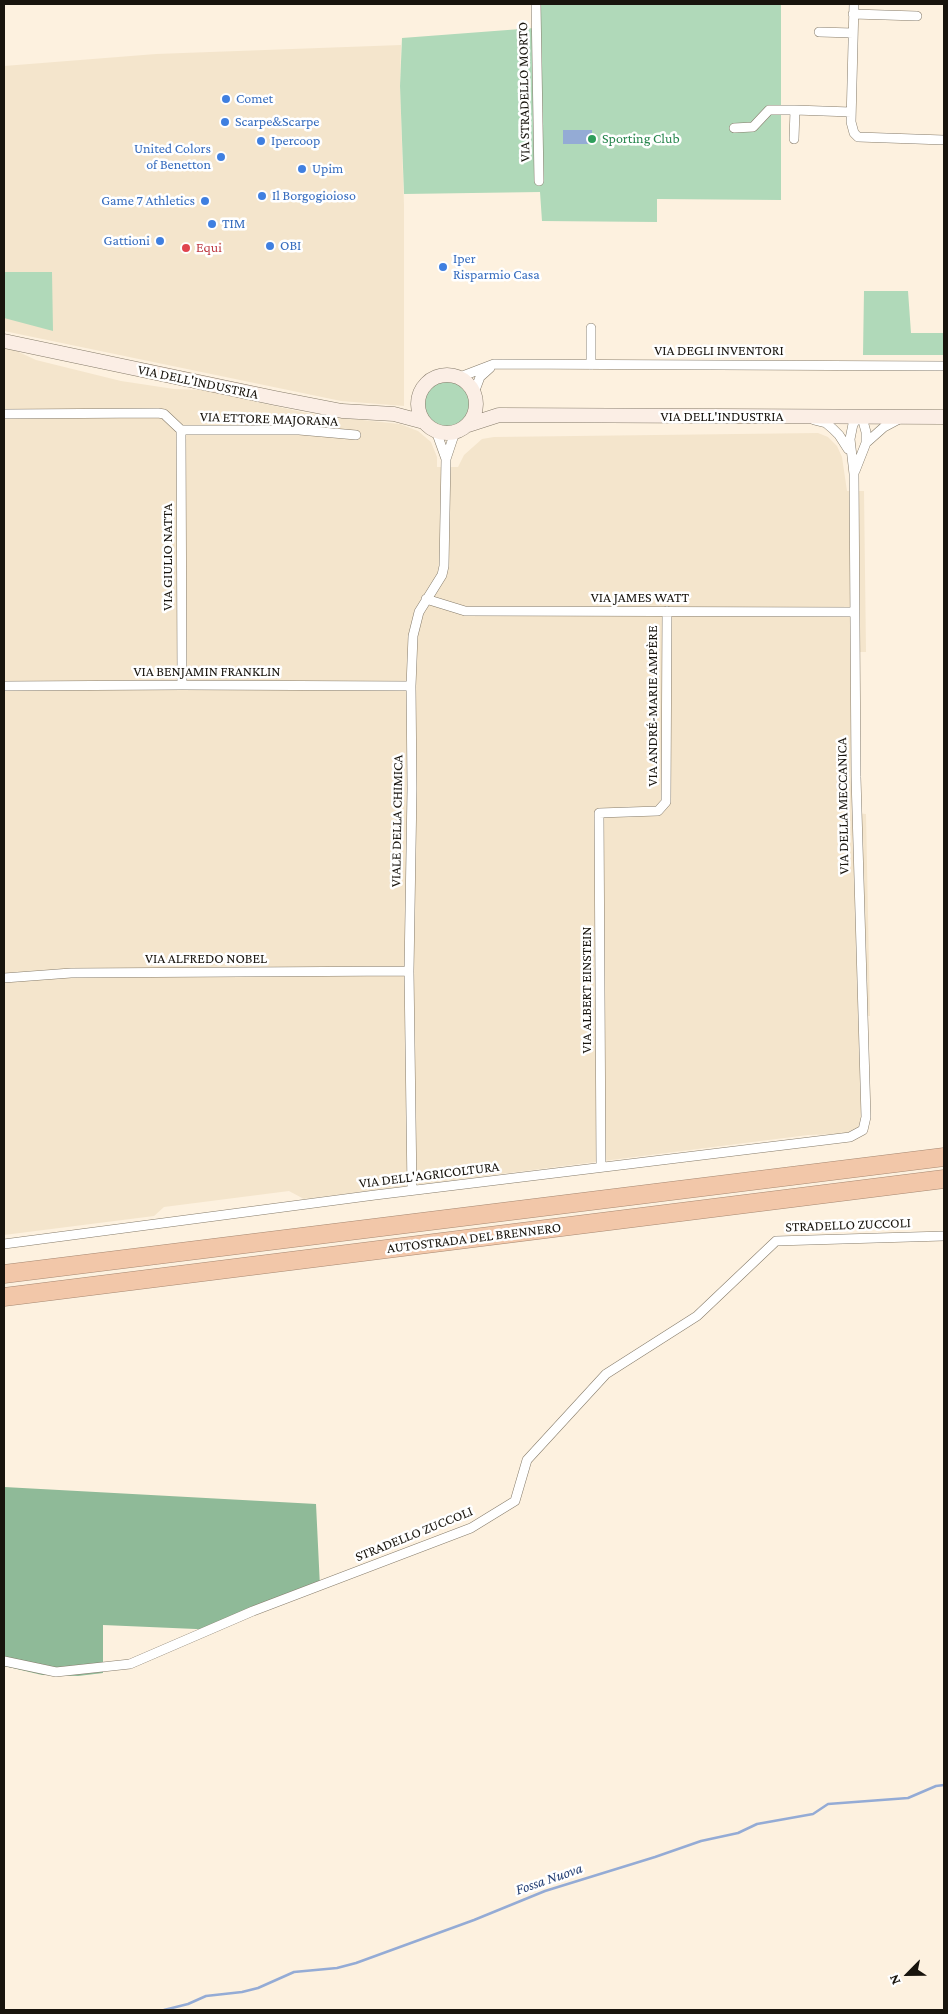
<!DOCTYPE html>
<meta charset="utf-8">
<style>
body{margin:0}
#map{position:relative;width:948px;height:2014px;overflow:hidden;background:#fdf1df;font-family:"Crimson Pro",serif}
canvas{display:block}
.frame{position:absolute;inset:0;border:5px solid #18140d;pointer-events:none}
.north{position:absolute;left:883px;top:1949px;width:50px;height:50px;-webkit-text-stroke:4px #fff;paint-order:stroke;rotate:247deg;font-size:14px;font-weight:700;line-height:20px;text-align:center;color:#18140d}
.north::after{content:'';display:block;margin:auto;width:18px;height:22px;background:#18140d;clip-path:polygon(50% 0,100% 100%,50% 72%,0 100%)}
</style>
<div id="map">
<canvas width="948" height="2014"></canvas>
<div class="frame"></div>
<div class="north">N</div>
</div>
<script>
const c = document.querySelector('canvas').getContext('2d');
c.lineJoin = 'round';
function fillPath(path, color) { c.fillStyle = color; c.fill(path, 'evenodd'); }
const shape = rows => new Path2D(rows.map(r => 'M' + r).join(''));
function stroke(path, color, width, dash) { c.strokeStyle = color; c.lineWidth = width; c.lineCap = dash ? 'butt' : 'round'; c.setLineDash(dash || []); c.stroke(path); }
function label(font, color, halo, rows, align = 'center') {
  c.font = font + ' "Crimson Pro",serif'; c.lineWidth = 5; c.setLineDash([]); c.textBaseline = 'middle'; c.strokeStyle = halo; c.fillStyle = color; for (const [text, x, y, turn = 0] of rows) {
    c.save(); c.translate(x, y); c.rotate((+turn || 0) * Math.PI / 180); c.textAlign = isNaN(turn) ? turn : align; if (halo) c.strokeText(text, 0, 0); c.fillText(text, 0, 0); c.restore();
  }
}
const built = shape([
 [401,45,400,86,404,205,404,406,341,401,4,331,4,66,156,54],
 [4,347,10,348,36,360,121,381,174,389,203,390,315,415,400,424,418,431,431,442,437,457,437,467,458,467,464,455,482,439,494,437,818,433,828,437,837,446,842,457,847,491,864,491,866,652,857,652,856,813,866,814,870,1016,863,1016,865,1133,808,1135,304,1199,289,1191,164,1207,154,1216,4,1235]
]);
const green = shape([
 [535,4,781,4,781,200,657,199,657,222,542,221,540,192,404,194,400,86,402,38,534,28],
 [4,272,52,272,53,331,4,318],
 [864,291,908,291,911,333,944,333,944,355,863,355],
 '423 404a24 24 0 1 1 48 0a24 24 0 1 1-48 0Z'
]);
const forest = shape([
 [4,1487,316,1504,320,1587,219,1630,103,1625,103,1673,78,1676,42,1675,4,1666]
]);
const water = shape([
 [563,130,592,130,592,144,563,144]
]);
const stream = shape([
 [164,2010,188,2004,206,1996,242,1992,258,1988,294,1972,337,1968,356,1963,474,1920,545,1891,655,1857,701,1841,738,1833,757,1824,813,1814,828,1804,908,1798,936,1786,944,1785]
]);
const street = shape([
 [536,4,539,181],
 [854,4,851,122,854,133,858,137,944,140],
 [853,14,917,16],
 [819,32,853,33],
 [734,128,753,127,769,110,795,110],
 [794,139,795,110,851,112],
 [591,328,591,365],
 [460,377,494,364,944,366],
 [474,393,480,377,490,368],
 [4,414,158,413,164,414,181,430],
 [814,420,826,423,833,429,839,435,848,449],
 [181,430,182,685],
 [181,430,299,430,356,435],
 [436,431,446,459],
 [855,471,866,443,884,427,899,419],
 [426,599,465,611,854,612],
 [4,686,182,685,411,686],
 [4,978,71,973,409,971],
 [601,1167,599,813,658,811,666,802,667,611],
 [412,1190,409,971,412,789,411,686,413,636,419,612,442,575,444,566,446,459,455,432],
 [4,1244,375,1195,850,1137,863,1130,866,1117,856,777,854,474,850,439,853,424,859,417,863,421,866,432,866,443],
 [4,1661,56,1672,130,1664,253,1611,471,1528,515,1501,527,1460,606,1374,697,1316,776,1241,944,1236]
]);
const secondary = shape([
 [4,341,275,398,342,411,394,414,424,422],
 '418 404a29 29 0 1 1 58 0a29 29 0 1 1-58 0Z',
 [468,425,499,415,944,417]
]);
const highway = shape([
 [4,1274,944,1157],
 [4,1297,944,1179]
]);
const markers = [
 [226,99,5,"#3f7fe0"],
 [225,122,5,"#3f7fe0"],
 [592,139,5,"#2e9e5b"],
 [261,141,5,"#3f7fe0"],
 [221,157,5,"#3f7fe0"],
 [302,169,5,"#3f7fe0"],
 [262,196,5,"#3f7fe0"],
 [205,201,5,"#3f7fe0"],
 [212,224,5,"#3f7fe0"],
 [160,241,5,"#3f7fe0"],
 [270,246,5,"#3f7fe0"],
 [186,248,5,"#e0444e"],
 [443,267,5,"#3f7fe0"]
];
const streetNames = [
 ["VIA STRADELLO MORTO",524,92,-91],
 ["VIA DEGLI INVENTORI",719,351],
 ["VIA DELL'INDUSTRIA",198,382,12],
 ["VIA DELL'INDUSTRIA",722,417],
 ["VIA ETTORE MAJORANA",269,419,2],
 ["VIA GIULIO NATTA",168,557,-90],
 ["VIA JAMES WATT",640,598],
 ["VIA BENJAMIN FRANKLIN",207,672],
 ["VIA ANDRÉ-MARIE AMPÈRE",653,706,-90],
 ["VIA DELLA MECCANICA",843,806,-91],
 ["VIALE DELLA CHIMICA",397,821,-89],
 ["VIA ALFREDO NOBEL",206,959],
 ["VIA ALBERT EINSTEIN",587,990,-90],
 ["VIA DELL'AGRICOLTURA",429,1175,-7],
 ["STRADELLO ZUCCOLI",848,1225,-2],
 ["AUTOSTRADA DEL BRENNERO",474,1238,-7],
 ["STRADELLO ZUCCOLI",414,1534,-22]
];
const shopNames = [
 ["Comet",236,99],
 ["Scarpe&Scarpe",235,122],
 ["Ipercoop",271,141],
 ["United Colors",211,149,"right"],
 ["of Benetton",211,165,"right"],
 ["Upim",312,169],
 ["Il Borgogioioso",272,196],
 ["Game 7 Athletics",195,201,"right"],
 ["TIM",222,224],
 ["Gattioni",150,241,"right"],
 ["OBI",280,246],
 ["Iper",453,259],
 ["Risparmio Casa",453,275]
];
const leisureNames = [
 ["Sporting Club",602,139]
];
const healthNames = [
 ["Equi",196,248]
];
const waterNames = [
 ["Fossa Nuova",549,1879,-19]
];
fillPath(built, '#f4e5cc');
fillPath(green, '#b0d9b9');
fillPath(forest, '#8fba98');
fillPath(water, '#94abd5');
stroke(stream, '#94abd5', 2.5);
stroke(street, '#867c6b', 10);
stroke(secondary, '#867c6b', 15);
stroke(highway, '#a68872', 19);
stroke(street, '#fff', 9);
stroke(secondary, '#fbeee5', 14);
stroke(highway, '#f2c7a9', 18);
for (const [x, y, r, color] of markers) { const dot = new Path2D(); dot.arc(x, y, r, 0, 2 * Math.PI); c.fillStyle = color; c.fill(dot); stroke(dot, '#fff', 2); }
label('14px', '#18140d', '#fff', streetNames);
label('14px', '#366cbe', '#fff', shopNames, 'left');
label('14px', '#27864d', '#fff', leisureNames, 'left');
label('14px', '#be3a42', '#fff', healthNames, 'left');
label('italic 15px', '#243f74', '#fff', waterNames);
</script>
